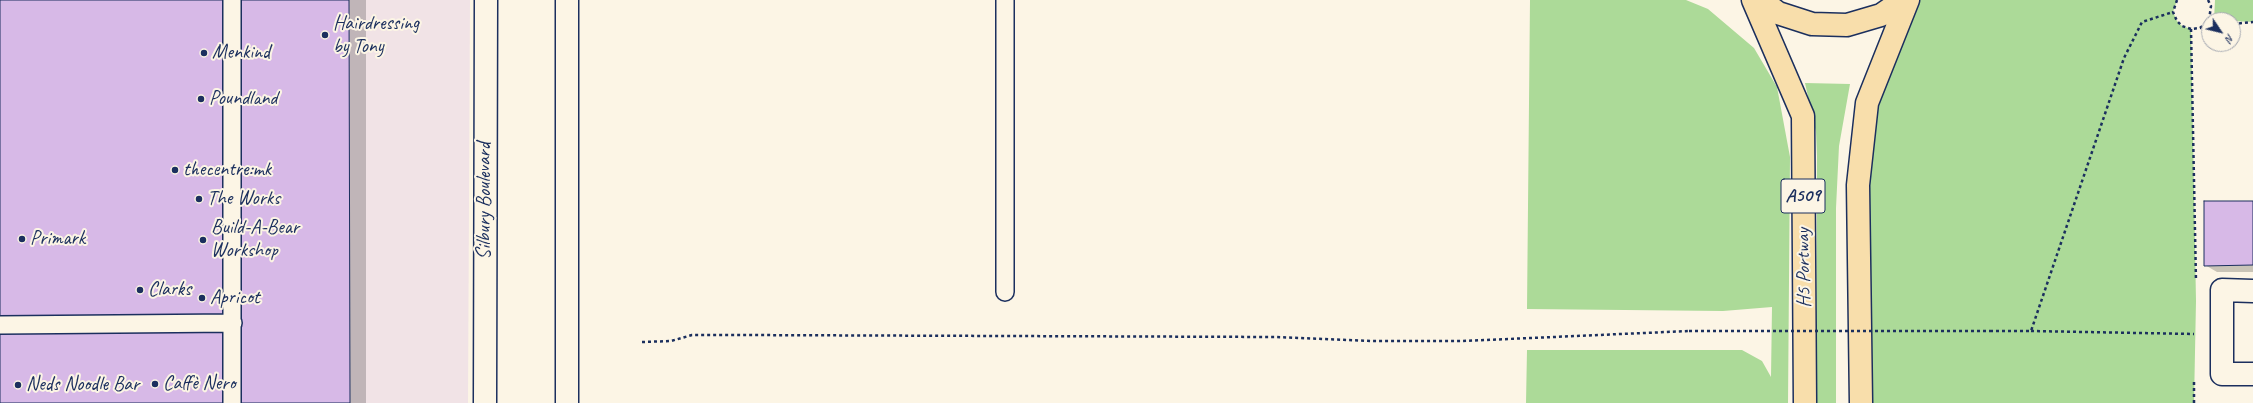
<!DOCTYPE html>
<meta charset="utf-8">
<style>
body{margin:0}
#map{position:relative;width:2253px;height:403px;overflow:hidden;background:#fcf5e5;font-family:Caveat,sans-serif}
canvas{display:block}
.north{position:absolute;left:2201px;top:12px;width:40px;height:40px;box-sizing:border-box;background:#fcf5e5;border:1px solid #a2a6af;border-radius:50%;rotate:125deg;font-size:11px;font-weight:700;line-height:16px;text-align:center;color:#1b2f5e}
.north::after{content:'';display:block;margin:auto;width:14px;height:18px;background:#1b2f5e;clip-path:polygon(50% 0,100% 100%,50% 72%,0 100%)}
</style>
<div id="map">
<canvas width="2253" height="403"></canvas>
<div class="north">N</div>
</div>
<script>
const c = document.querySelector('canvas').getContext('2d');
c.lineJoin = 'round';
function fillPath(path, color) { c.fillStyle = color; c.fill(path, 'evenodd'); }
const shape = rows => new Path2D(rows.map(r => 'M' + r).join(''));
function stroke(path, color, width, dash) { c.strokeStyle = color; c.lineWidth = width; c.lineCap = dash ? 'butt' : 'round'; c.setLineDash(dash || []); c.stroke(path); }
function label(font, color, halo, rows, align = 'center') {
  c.font = font + ' Caveat,sans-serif'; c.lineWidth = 4; c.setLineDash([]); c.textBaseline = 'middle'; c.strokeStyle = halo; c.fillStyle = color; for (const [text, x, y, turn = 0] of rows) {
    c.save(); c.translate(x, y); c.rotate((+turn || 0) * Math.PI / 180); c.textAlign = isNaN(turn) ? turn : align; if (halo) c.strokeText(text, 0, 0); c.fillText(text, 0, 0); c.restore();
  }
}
const built = shape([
 [0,0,470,0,468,403,0,403]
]);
const green = shape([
 [1530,0,1686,0,1708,9,1754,48,1777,87,1790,157,1788,403,1526,403,1527,350,1742,350,1762,361,1771,377,1772,307,1723,311,1527,309],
 [1908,0,2177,0,2173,12,2177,21,2182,26,2191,29,2196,301,2194,403,1866,403,1867,103],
 [2215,0,2253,0,2253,22,2214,20],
 [1805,83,1850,84,1839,146,1836,208,1836,403,1816,403,1817,156,1816,132]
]);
const shadow = shape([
 [0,0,366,0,366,403,0,403],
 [2253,202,2253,272,2217,272,2205,265]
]);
const building = shape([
 [0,0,349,0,350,403,0,403,0,0],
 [2204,201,2253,201,2253,265,2204,266,2204,201]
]);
const path = shape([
 [2177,0,2173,12,2177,21,2182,26,2191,29,2200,28,2209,20,2211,6,2208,0],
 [2233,24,2253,22],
 [2191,29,2196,281],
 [1990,331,2031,331,2124,58,2142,22,2173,12],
 [2031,331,2194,334],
 [642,342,671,341,692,335,737,335,1275,337,1371,341,1463,341,1689,331],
 [2194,382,2194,403]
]);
const service = shape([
 [232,0,232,403],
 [1005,292,1005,0],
 [0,325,233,323]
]);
const minor = shape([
 [567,0,567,403],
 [2253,291,2222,290,2222,374,2253,374],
 [485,403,486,0]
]);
const primary = shape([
 [1753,0,1803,116,1805,403],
 [1761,0,1778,13,1812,24,1847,25,1881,15,1903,0],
 [1861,403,1858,185,1867,103,1908,0]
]);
const pathBridge = shape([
 [1689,331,1990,331]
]);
const markers = [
 [325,35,4,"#1b2f5e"],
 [204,53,4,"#1b2f5e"],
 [201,99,4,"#1b2f5e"],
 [175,170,4,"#1b2f5e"],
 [199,199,4,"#1b2f5e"],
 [22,239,4,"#1b2f5e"],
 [203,240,4,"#1b2f5e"],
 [140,290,4,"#1b2f5e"],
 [202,298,4,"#1b2f5e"],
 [155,384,4,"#1b2f5e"],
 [18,385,4,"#1b2f5e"]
];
const shields = [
 [1803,196,44]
];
const shieldNames = [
 ["A509",1803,196]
];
const poiNames = [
 ["Hairdressing",333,24],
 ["by Tony",333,47],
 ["Menkind",212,53],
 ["Poundland",209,99],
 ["thecentre:mk",183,170],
 ["The Works",207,199],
 ["Build-A-Bear",211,228],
 ["Workshop",211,251],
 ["Primark",30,239],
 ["Clarks",148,290],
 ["Apricot",210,298],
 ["Caffè Nero",163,384],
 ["Neds Noodle Bar",26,385]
];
const streetNames = [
 ["Silbury Boulevard",485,201,-90],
 ["H5 Portway",1804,268,-91]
];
fillPath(built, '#f1e3e6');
fillPath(green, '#acda98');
fillPath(shadow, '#0003');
fillPath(building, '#d7b9e7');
stroke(building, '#1b2f5e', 1);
stroke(service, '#1b2f5e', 20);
stroke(minor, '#1b2f5e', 25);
stroke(primary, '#1b2f5e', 25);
stroke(path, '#1b2f5e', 2.5, [3, 3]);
stroke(service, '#fcf5e5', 17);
stroke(minor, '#fcf5e5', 22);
stroke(primary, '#f8deab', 22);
stroke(pathBridge, '#1b2f5e', 2.5, [3, 3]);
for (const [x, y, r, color] of markers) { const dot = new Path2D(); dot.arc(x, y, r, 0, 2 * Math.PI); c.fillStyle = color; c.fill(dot); stroke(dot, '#fcf5e5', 1.5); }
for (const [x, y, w] of shields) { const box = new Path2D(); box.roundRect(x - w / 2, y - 17, w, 34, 3); c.fillStyle = '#fcf5e5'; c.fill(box); stroke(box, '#1b2f5e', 1); }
label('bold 19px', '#1b2f5e', null, shieldNames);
label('20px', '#1b2f5e', '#fcf5e5', poiNames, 'left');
label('20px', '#1b2f5e', '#fcf5e5', streetNames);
</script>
